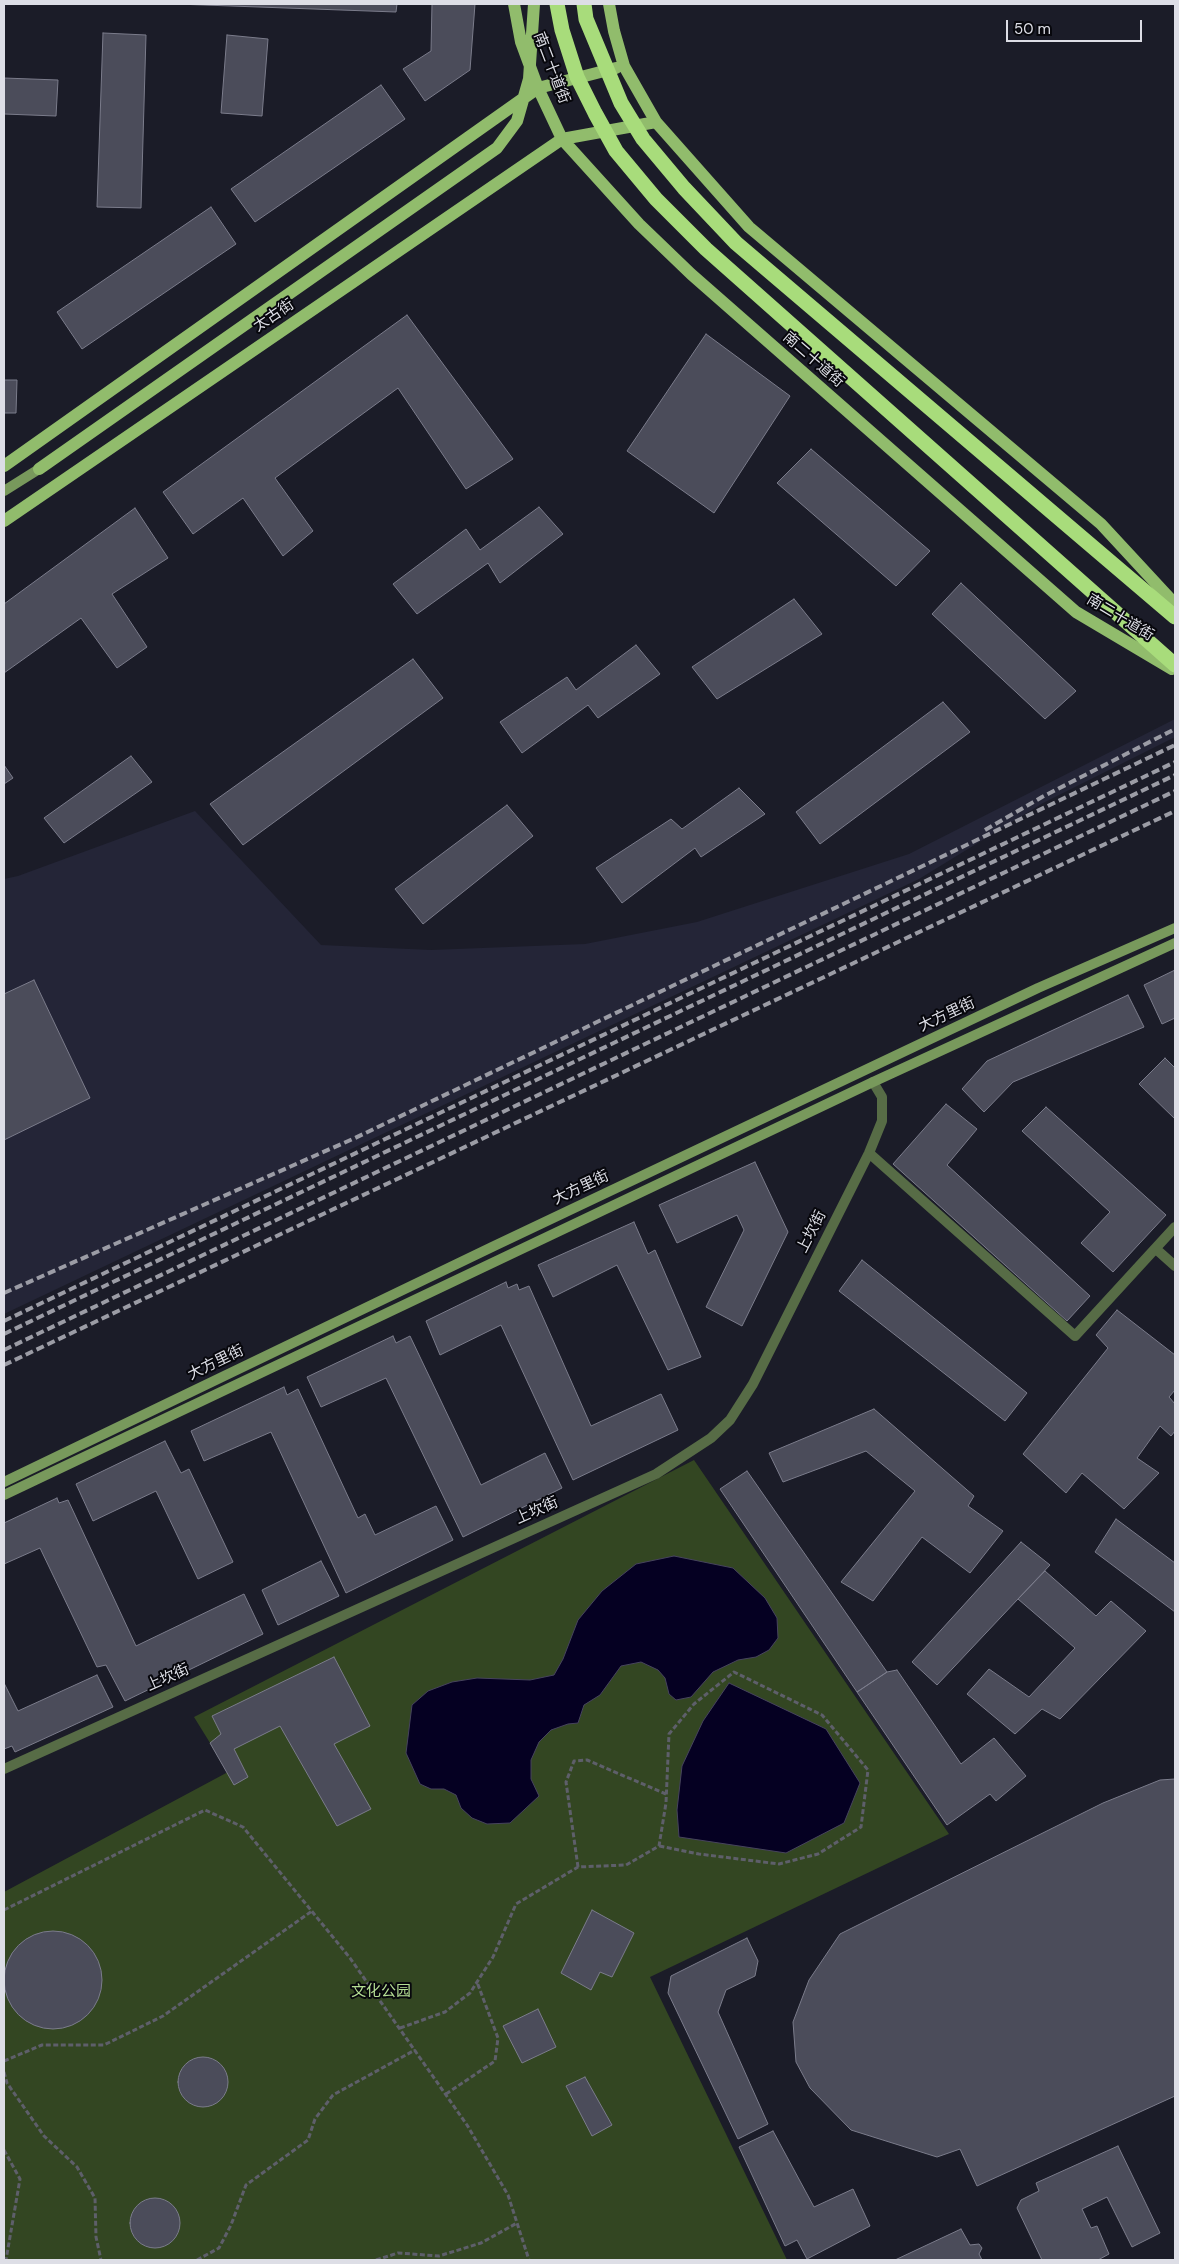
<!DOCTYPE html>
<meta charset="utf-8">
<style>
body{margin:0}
#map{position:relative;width:1179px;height:2264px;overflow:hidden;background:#1b1c28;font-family:"DM Sans",sans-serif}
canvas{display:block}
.frame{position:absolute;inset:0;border:5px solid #dddee6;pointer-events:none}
.scale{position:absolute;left:1006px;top:20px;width:136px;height:22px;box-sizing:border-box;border:2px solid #dddee6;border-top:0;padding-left:6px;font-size:15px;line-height:18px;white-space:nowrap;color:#dddee6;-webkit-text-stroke:4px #07070c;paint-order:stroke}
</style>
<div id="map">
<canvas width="1179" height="2264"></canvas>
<div class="frame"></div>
<div class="scale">50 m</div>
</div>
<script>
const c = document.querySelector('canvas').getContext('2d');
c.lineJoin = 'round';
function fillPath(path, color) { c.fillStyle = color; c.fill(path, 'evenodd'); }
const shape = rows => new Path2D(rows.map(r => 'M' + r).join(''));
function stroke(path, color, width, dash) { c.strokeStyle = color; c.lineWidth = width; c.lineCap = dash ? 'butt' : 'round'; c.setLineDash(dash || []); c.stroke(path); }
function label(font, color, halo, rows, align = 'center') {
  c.font = font + ' "DM Sans","Noto Sans SC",sans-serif'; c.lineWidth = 4; c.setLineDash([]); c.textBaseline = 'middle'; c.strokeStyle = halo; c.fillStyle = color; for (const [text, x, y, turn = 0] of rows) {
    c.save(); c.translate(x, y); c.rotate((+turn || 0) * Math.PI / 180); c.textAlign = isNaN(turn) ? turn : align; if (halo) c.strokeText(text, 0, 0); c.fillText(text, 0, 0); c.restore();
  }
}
const built = shape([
 [1175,719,1175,737,1043,803,919,879,4,1314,4,879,18,876,195,811,321,945,431,950,585,944,697,922,909,854]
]);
const green = shape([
 [694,1460,949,1834,650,1977,787,2260,4,2260,4,1892,228,1772,194,1717]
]);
const water = shape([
 [674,1556,733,1568,765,1598,777,1618,778,1638,769,1650,756,1657,738,1660,713,1672,691,1697,676,1700,669,1694,665,1678,658,1670,641,1662,621,1666,600,1695,584,1705,578,1723,568,1724,551,1730,539,1742,531,1760,531,1779,539,1796,510,1823,487,1824,472,1818,461,1808,456,1795,444,1789,431,1789,420,1784,406,1753,412,1705,428,1691,452,1682,477,1678,530,1680,554,1675,563,1659,578,1620,602,1591,636,1564,674,1556],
 [729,1683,826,1729,860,1783,844,1823,786,1853,679,1837,677,1810,682,1766,703,1721,729,1683]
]);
const building = shape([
 [176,4,397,4,396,12,176,4],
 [432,4,475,4,470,70,425,101,403,69,431,51,432,4],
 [103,33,146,35,141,208,97,207,103,33],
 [227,35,268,39,262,116,221,113,227,35],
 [4,78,58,80,56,116,4,114,4,78],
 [381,85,405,119,255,222,231,189,381,85],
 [211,207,236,244,82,349,57,312,211,207],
 [407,315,513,459,466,489,398,388,275,478,313,531,283,556,243,498,193,534,163,492,407,315],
 [706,334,790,396,714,513,627,451,706,334],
 [4,380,17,380,16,413,4,413,4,380],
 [811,449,930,551,896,586,777,483,811,449],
 [539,507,563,534,500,583,488,563,417,614,393,584,466,529,480,550,539,507],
 [135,508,168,558,112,594,147,647,117,668,81,618,4,673,4,604,135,508],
 [961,583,1076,691,1045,719,932,614,961,583],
 [794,599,822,634,717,699,692,667,794,599],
 [636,645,660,674,598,718,588,705,522,753,500,722,567,677,576,690,636,645],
 [413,659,443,698,243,845,210,804,413,659],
 [943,702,970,732,820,844,796,812,943,702],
 [131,756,152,782,64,843,44,818,131,756],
 [4,765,13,778,4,784,4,765],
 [739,788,765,814,701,857,695,848,622,903,596,868,671,819,682,829,739,788],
 [507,805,533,836,423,924,395,889,507,805],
 [1175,970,1175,1018,1162,1024,1144,985,1175,970],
 [34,980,90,1098,4,1140,4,994,34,980],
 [1128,995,1144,1027,1013,1082,984,1112,962,1089,987,1061,1128,995],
 [1165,1058,1175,1068,1175,1119,1139,1084,1165,1058],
 [946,1104,977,1129,947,1165,1090,1296,1067,1321,893,1164,946,1104],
 [1046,1107,1166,1215,1113,1272,1081,1243,1110,1212,1022,1131,1046,1107],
 [755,1162,788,1232,742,1326,706,1307,744,1230,737,1215,677,1243,659,1205,755,1162],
 [634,1222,648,1254,655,1250,701,1357,668,1370,617,1265,553,1297,538,1265,634,1222],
 [862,1260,1027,1393,1005,1421,839,1291,862,1260],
 [506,1282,508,1288,517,1284,519,1290,529,1286,591,1426,661,1394,678,1430,573,1480,501,1325,440,1355,426,1321,506,1282],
 [1117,1310,1175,1355,1175,1390,1169,1397,1175,1404,1175,1431,1171,1436,1160,1426,1137,1458,1159,1473,1124,1509,1082,1473,1066,1493,1023,1454,1108,1348,1096,1335,1117,1310],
 [393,1336,396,1343,410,1336,481,1485,545,1453,562,1488,463,1537,386,1378,321,1407,307,1377,393,1336],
 [284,1387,287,1395,298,1389,358,1518,365,1514,375,1535,436,1506,453,1540,346,1593,271,1432,204,1461,191,1431,284,1387],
 [874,1409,974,1496,968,1506,1003,1531,970,1573,922,1537,873,1601,841,1582,915,1491,866,1451,783,1482,769,1453,874,1409],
 [165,1441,181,1473,189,1469,233,1562,198,1579,156,1491,93,1521,76,1484,165,1441],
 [747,1471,887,1672,857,1692,720,1489,747,1471],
 [57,1498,59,1503,68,1500,136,1646,244,1594,263,1634,125,1701,106,1665,97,1667,40,1548,4,1564,4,1523,57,1498],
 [1116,1519,1175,1563,1175,1612,1095,1552,1116,1519],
 [1021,1542,1050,1565,937,1685,912,1662,1021,1542],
 [321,1561,339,1596,278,1625,262,1590,321,1561],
 [1045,1571,1096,1616,1111,1601,1146,1631,1060,1719,1042,1709,1015,1734,967,1694,989,1669,1029,1697,1075,1648,1018,1599,1045,1571],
 [334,1657,370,1726,334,1744,371,1809,337,1826,280,1726,234,1749,248,1777,234,1785,210,1743,221,1734,212,1716,334,1657],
 [897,1670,961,1764,994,1738,1026,1776,996,1801,990,1794,947,1825,857,1692,887,1672,897,1670],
 [97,1675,113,1707,15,1752,12,1746,4,1749,4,1683,18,1711,97,1675],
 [1175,1779,1175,2096,977,2186,960,2149,937,2157,851,2130,810,2088,796,2062,793,2022,809,1980,840,1934,1103,1803,1160,1780,1175,1779],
 [592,1910,634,1933,612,1977,600,1972,591,1990,561,1973,592,1910],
 '4 1980a49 49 0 1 1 98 0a49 49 0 1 1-98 0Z',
 [747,1938,758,1961,755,1976,726,1990,718,2012,768,2124,738,2139,668,1993,671,1976,747,1938],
 [538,2009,556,2047,522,2063,503,2026,538,2009],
 '178 2082a25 25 0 1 1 50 0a25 25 0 1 1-50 0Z',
 [585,2077,612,2125,592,2136,566,2086,585,2077],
 [773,2131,814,2207,853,2189,870,2226,807,2259,797,2240,785,2246,739,2147,773,2131],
 [1118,2146,1160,2233,1132,2247,1107,2197,1082,2209,1091,2228,1097,2226,1109,2254,1098,2260,1042,2260,1017,2208,1021,2200,1039,2191,1036,2183,1118,2146],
 '130 2223a25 25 0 1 1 50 0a25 25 0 1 1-50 0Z',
 [961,2229,970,2245,979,2244,982,2248,979,2254,982,2260,895,2260,961,2229]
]);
const path = shape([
 [578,1867,566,1782,574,1761,587,1760,666,1794],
 [4,1910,205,1810,243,1827,350,1958,467,2125,508,2195,529,2260],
 [400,2028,445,2012,470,1993,493,1957,516,1904,578,1867,626,1865,659,1846,666,1803,669,1734,694,1704,734,1672,822,1715,868,1770,861,1827,818,1854,779,1864,699,1854,659,1846],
 [4,2061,42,2045,104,2045,163,2016,312,1911],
 [4,2072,7,2083,44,2136,77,2167,95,2198,96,2237,101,2260],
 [446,2094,495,2061,498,2038,477,1982],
 [4,2150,20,2179,6,2260],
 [197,2260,219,2248,231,2225,246,2185,308,2140,315,2119,333,2095,415,2050],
 [376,2260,398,2253,439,2256,481,2243,517,2223]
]);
const street = shape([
 [869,1153,1075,1336,1175,1227],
 [1156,1249,1175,1266],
 [4,1769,656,1474,711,1438,730,1420,753,1384,869,1153,882,1121,882,1097,873,1082]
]);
const secondary = shape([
 [4,491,39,469],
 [4,1482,492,1247,1038,988,1175,928],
 [4,1495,873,1082,1175,943]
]);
const primary = shape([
 [514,4,521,42,538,88,562,139,639,224,691,274,1076,612,1172,669],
 [609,4,614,31,624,66,656,122,749,227,1101,524,1175,604],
 [4,466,538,88,616,68],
 [39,469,497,148,517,121,529,79,534,4],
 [4,521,562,139,656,122]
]);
const highway = shape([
 [557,4,562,30,577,77,595,113,616,151,656,199,706,249,1175,665],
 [584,4,586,19,621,103,643,139,684,188,736,243,1175,617]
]);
const rail = shape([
 [985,830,1042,797,1175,729],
 [4,1293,355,1138,1175,745],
 [4,1321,1175,762],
 [4,1334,1175,775],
 [4,1350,1175,791],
 [4,1365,1175,811]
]);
const streetNames = [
 ["南二十道街",551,68,69],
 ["太古街",274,316,-34],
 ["南二十道街",813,360,41],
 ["南二十道街",1120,618,31],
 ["大方里街",947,1015,-25],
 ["大方里街",581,1188,-25],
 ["上坎街",812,1232,-63],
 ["大方里街",216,1363,-26],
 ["上坎街",537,1511,-24],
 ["上坎街",168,1678,-24]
];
const parkNames = [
 ["文化公园",381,1992]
];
fillPath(built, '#242537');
fillPath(green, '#334622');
fillPath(water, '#050022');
stroke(water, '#46435d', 1);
fillPath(building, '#4b4c5a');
stroke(building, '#7b7c8b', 1);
stroke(path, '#5e5f6a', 3, [5, 2.5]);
stroke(street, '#576c46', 10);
stroke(secondary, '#78995c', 10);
stroke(primary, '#91bc6c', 12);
stroke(highway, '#a8dc7b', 15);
stroke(rail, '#9b9ca5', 4, [8, 4]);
label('15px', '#dddee6', '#07070c', streetNames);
label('15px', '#b5de94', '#07070c', parkNames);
</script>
